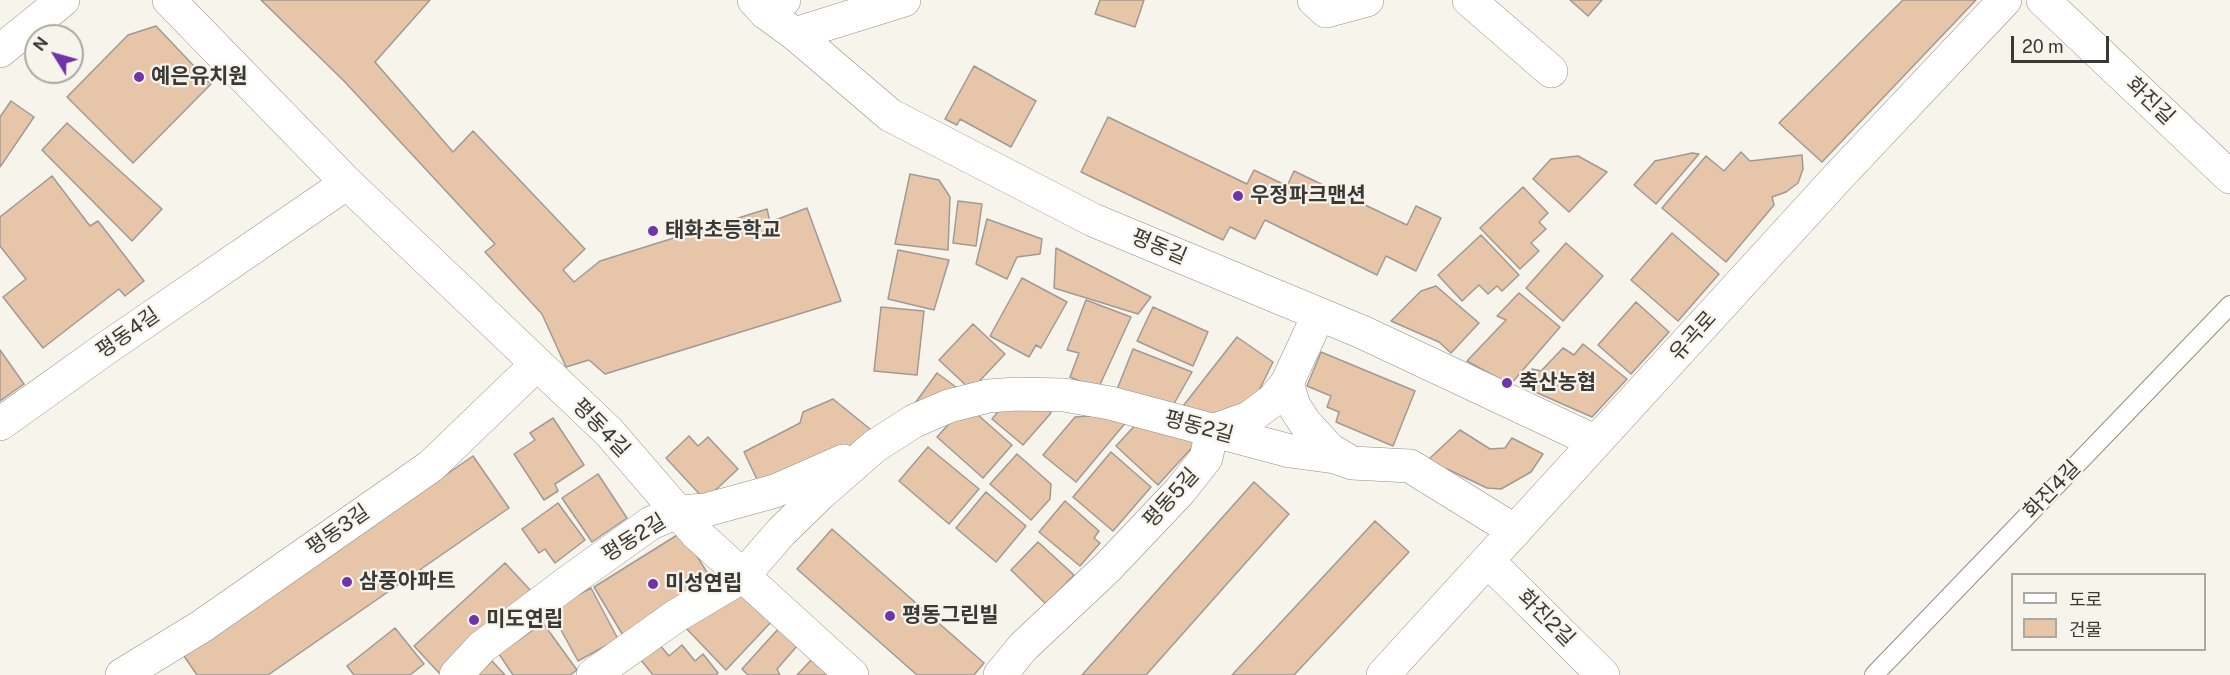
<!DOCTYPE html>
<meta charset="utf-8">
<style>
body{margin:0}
#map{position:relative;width:2230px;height:675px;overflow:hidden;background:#f7f4ec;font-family:"Public Sans","Noto Sans KR",sans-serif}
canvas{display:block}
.legend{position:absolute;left:2011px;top:573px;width:195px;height:78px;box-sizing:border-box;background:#f7f4ec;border:2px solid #aca9a3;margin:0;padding:8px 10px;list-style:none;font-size:18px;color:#3b3936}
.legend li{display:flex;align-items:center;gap:12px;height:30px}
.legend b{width:30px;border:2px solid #aca9a3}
.north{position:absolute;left:24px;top:24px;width:60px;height:60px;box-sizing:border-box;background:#f7f4ec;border:2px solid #aca9a3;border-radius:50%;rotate:307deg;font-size:16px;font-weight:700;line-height:24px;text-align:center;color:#3b3936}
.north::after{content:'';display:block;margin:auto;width:21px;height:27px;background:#7133a8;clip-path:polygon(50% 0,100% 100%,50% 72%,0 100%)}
.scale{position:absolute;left:2011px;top:36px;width:98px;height:27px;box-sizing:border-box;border:3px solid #3b3936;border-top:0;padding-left:8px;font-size:18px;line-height:21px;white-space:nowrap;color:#3b3936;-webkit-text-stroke:4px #f7f4ec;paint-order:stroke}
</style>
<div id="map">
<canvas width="2230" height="675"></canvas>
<ul class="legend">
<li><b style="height:8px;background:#fff"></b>도로</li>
<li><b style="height:16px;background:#e6c5a9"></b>건물</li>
</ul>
<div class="north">N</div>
<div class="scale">20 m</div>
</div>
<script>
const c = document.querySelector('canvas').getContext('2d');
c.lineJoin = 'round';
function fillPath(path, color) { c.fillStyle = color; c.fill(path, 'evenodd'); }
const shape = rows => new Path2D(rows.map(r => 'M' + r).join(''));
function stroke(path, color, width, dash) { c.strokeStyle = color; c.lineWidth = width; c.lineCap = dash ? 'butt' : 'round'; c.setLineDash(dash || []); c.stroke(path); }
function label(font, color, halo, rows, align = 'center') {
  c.font = font + ' "Public Sans","Noto Sans KR",sans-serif'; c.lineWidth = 4.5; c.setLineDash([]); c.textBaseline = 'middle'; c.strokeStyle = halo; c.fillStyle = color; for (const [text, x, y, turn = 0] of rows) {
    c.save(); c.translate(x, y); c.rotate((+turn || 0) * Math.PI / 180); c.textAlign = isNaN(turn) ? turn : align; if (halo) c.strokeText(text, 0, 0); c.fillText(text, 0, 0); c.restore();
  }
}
const building = shape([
 [261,0,430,0,375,62,453,152,473,131,585,249,563,270,574,282,600,261,767,209,770,222,807,208,841,301,605,374,589,360,566,367,542,314,485,252,495,244,344,81,261,0],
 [1100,0,1144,0,1135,27,1095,14,1100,0],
 [1570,0,1602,0,1588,16,1570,0],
 [1903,0,1976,0,1822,162,1779,123,1903,0],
 [156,26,211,84,133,163,67,97,128,35,156,26],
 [974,66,1036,101,1011,147,960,119,957,125,945,119,974,66],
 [11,101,34,117,0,167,0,117,11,101],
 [1108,117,1247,184,1254,170,1287,186,1294,171,1407,225,1416,206,1441,218,1416,271,1386,256,1377,275,1265,220,1255,239,1230,227,1223,240,1081,172,1108,117],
 [67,123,162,209,132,241,42,150,67,123],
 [1741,152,1750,161,1802,155,1803,169,1798,183,1786,192,1772,197,1774,205,1726,262,1662,208,1706,156,1724,171,1741,152],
 [1692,153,1699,154,1656,204,1634,185,1655,161,1692,153],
 [1578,156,1607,172,1569,212,1533,179,1551,159,1578,156],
 [910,174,939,180,950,197,948,250,895,244,910,174],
 [52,176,90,226,98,221,144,281,125,296,119,289,43,348,3,297,26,279,0,246,0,217,52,176],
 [1523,187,1548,213,1539,222,1546,229,1531,243,1539,251,1520,269,1480,228,1523,187],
 [958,201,982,204,976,246,953,243,958,201],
 [987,219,1042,239,1040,254,1017,257,1007,279,976,264,987,219],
 [1672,233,1719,274,1678,321,1631,280,1672,233],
 [1481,235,1519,275,1502,291,1497,286,1488,294,1479,285,1462,301,1438,275,1481,235],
 [1566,243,1603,276,1563,321,1526,288,1566,243],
 [1056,248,1151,297,1138,314,1054,288,1056,248],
 [898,250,949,260,934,310,888,299,898,250],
 [1022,278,1067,302,1041,348,1036,345,1029,357,990,336,1022,278],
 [1436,286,1479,323,1451,353,1439,342,1391,321,1421,291,1436,286],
 [1519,293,1560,327,1510,385,1467,361,1506,320,1497,316,1519,293],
 [1086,300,1131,317,1098,389,1070,377,1079,353,1067,350,1086,300],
 [1636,302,1669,332,1631,374,1598,345,1636,302],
 [881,307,924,311,917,375,874,371,881,307],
 [1153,307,1208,332,1193,366,1137,341,1153,307],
 [973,324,1005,354,971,390,939,360,973,324],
 [1237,337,1273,362,1252,405,1218,423,1180,410,1237,337],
 [1583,344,1627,379,1592,417,1533,391,1528,385,1526,376,1532,369,1541,371,1563,348,1574,355,1583,344],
 [1133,349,1192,372,1171,409,1116,392,1133,349],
 [0,350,24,384,0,401,0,350],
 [1321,352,1415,391,1393,446,1336,422,1339,412,1327,407,1331,396,1307,386,1321,352],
 [937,373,964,393,908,413,937,373],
 [833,399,875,433,762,490,744,452,800,423,803,412,833,399],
 [1007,401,1040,403,1051,413,1023,445,992,419,1007,401],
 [1118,414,1127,421,1076,482,1043,455,1075,417,1118,414],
 [957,415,978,415,1012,445,983,478,937,437,957,415],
 [553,418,584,465,555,484,558,491,544,500,514,454,535,440,530,433,553,418],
 [1140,420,1196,443,1158,485,1116,446,1140,420],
 [1460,430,1490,449,1505,448,1512,438,1543,454,1531,472,1501,489,1487,488,1447,469,1434,476,1429,459,1460,430],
 [689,436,698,446,708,437,738,469,705,500,666,458,689,436],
 [928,447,979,489,949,524,899,481,928,447],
 [1111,452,1151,487,1113,531,1073,497,1111,452],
 [1017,454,1051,484,1050,499,1031,520,990,484,1017,454],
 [473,456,509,508,268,675,197,675,184,656,473,456],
 [598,474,627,518,592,542,562,498,598,474],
 [1254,482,1289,514,1146,675,1082,675,1254,482],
 [986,492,1026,526,996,562,956,528,986,492],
 [1065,501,1099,531,1094,538,1100,543,1080,566,1039,532,1065,501],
 [558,503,585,540,555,563,545,549,539,553,522,529,558,503],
 [1375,521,1409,552,1294,675,1232,675,1375,521],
 [832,529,984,663,974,675,917,675,797,569,832,529],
 [682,532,713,582,624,637,594,587,682,532],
 [1038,542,1074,575,1046,604,1011,570,1038,542],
 [505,563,533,593,441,675,414,646,505,563],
 [591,588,618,639,578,661,550,610,591,588],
 [729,592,747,596,773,620,726,670,683,625,729,592],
 [543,623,577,670,570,675,513,675,499,654,543,623],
 [395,628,424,664,410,675,354,675,347,666,395,628],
 [779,628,798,645,777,669,780,675,748,675,742,669,779,628],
 [659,644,669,656,682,645,695,661,703,654,718,673,716,675,653,675,641,660,659,644],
 [812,659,837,675,797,675,812,659],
 [492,661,505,675,477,675,492,661]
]);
const lane = shape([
 [1874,675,2230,305]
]);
const street = shape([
 [169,0,347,183,609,432,696,533,852,675],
 [1314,0,1326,11,1367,0],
 [1469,0,1551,71],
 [2043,0,2230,177],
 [766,13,784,0],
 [795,34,904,0],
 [0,51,63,0],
 [1287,383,1294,406,1305,423,1330,450,1347,460],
 [0,424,105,349,347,183],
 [122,675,202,626,431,466,537,364],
 [456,675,482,647,571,580,651,523,677,512,706,510,775,491,843,461],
 [593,675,676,616,743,576,781,532,820,494,875,446,914,421,949,406,988,396,1017,394,1064,395,1110,403,1290,451,1335,457,1352,463,1410,466,1515,531],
 [1000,675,1023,647,1108,567,1180,491,1206,458,1212,431,1249,418,1273,400,1287,383,1319,314]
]);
const secondary = shape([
 [754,0,766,13,795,34,890,115,1093,220,1362,332,1596,442],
 [1488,561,1603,675],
 [1383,675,1838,177,2005,0]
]);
const markers = [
 [139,77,6,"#7133a8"],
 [1238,196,6,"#7133a8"],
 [653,231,6,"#7133a8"],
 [1507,383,6,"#7133a8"],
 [347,582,6,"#7133a8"],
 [653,584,6,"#7133a8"],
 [890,616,6,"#7133a8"],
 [474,620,6,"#7133a8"]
];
const poiNames = [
 ["예은유치원",151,77],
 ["우정파크맨션",1250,196],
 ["태화초등학교",665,231],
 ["축산농협",1519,383],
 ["삼풍아파트",359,582],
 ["미성연립",665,584],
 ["평동그린빌",902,616],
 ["미도연립",486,620]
];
const streetNames = [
 ["화진길",2150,101,44],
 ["평동길",1159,247,23],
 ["평동4길",128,333,-35],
 ["유곡로",1693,336,-48],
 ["평동2길",1199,427,15],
 ["평동4길",601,428,46],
 ["화진4길",2052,490,-46],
 ["평동5길",1171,498,-48],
 ["평동3길",338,530,-35],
 ["평동2길",634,538,-32],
 ["화진2길",1546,618,45]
];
fillPath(building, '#e6c5a9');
stroke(building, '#a19a94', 1.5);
stroke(lane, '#908e86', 20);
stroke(street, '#908e86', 34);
stroke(secondary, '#908e86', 34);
stroke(lane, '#fff', 18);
stroke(street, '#fff', 33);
stroke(secondary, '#fff', 33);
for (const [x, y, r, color] of markers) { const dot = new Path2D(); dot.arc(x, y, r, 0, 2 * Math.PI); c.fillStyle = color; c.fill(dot); stroke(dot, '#f7f4ec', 2); }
label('bold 21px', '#3b3936', '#f7f4ec', poiNames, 'left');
label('21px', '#3b3936', '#f7f4ec', streetNames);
</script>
